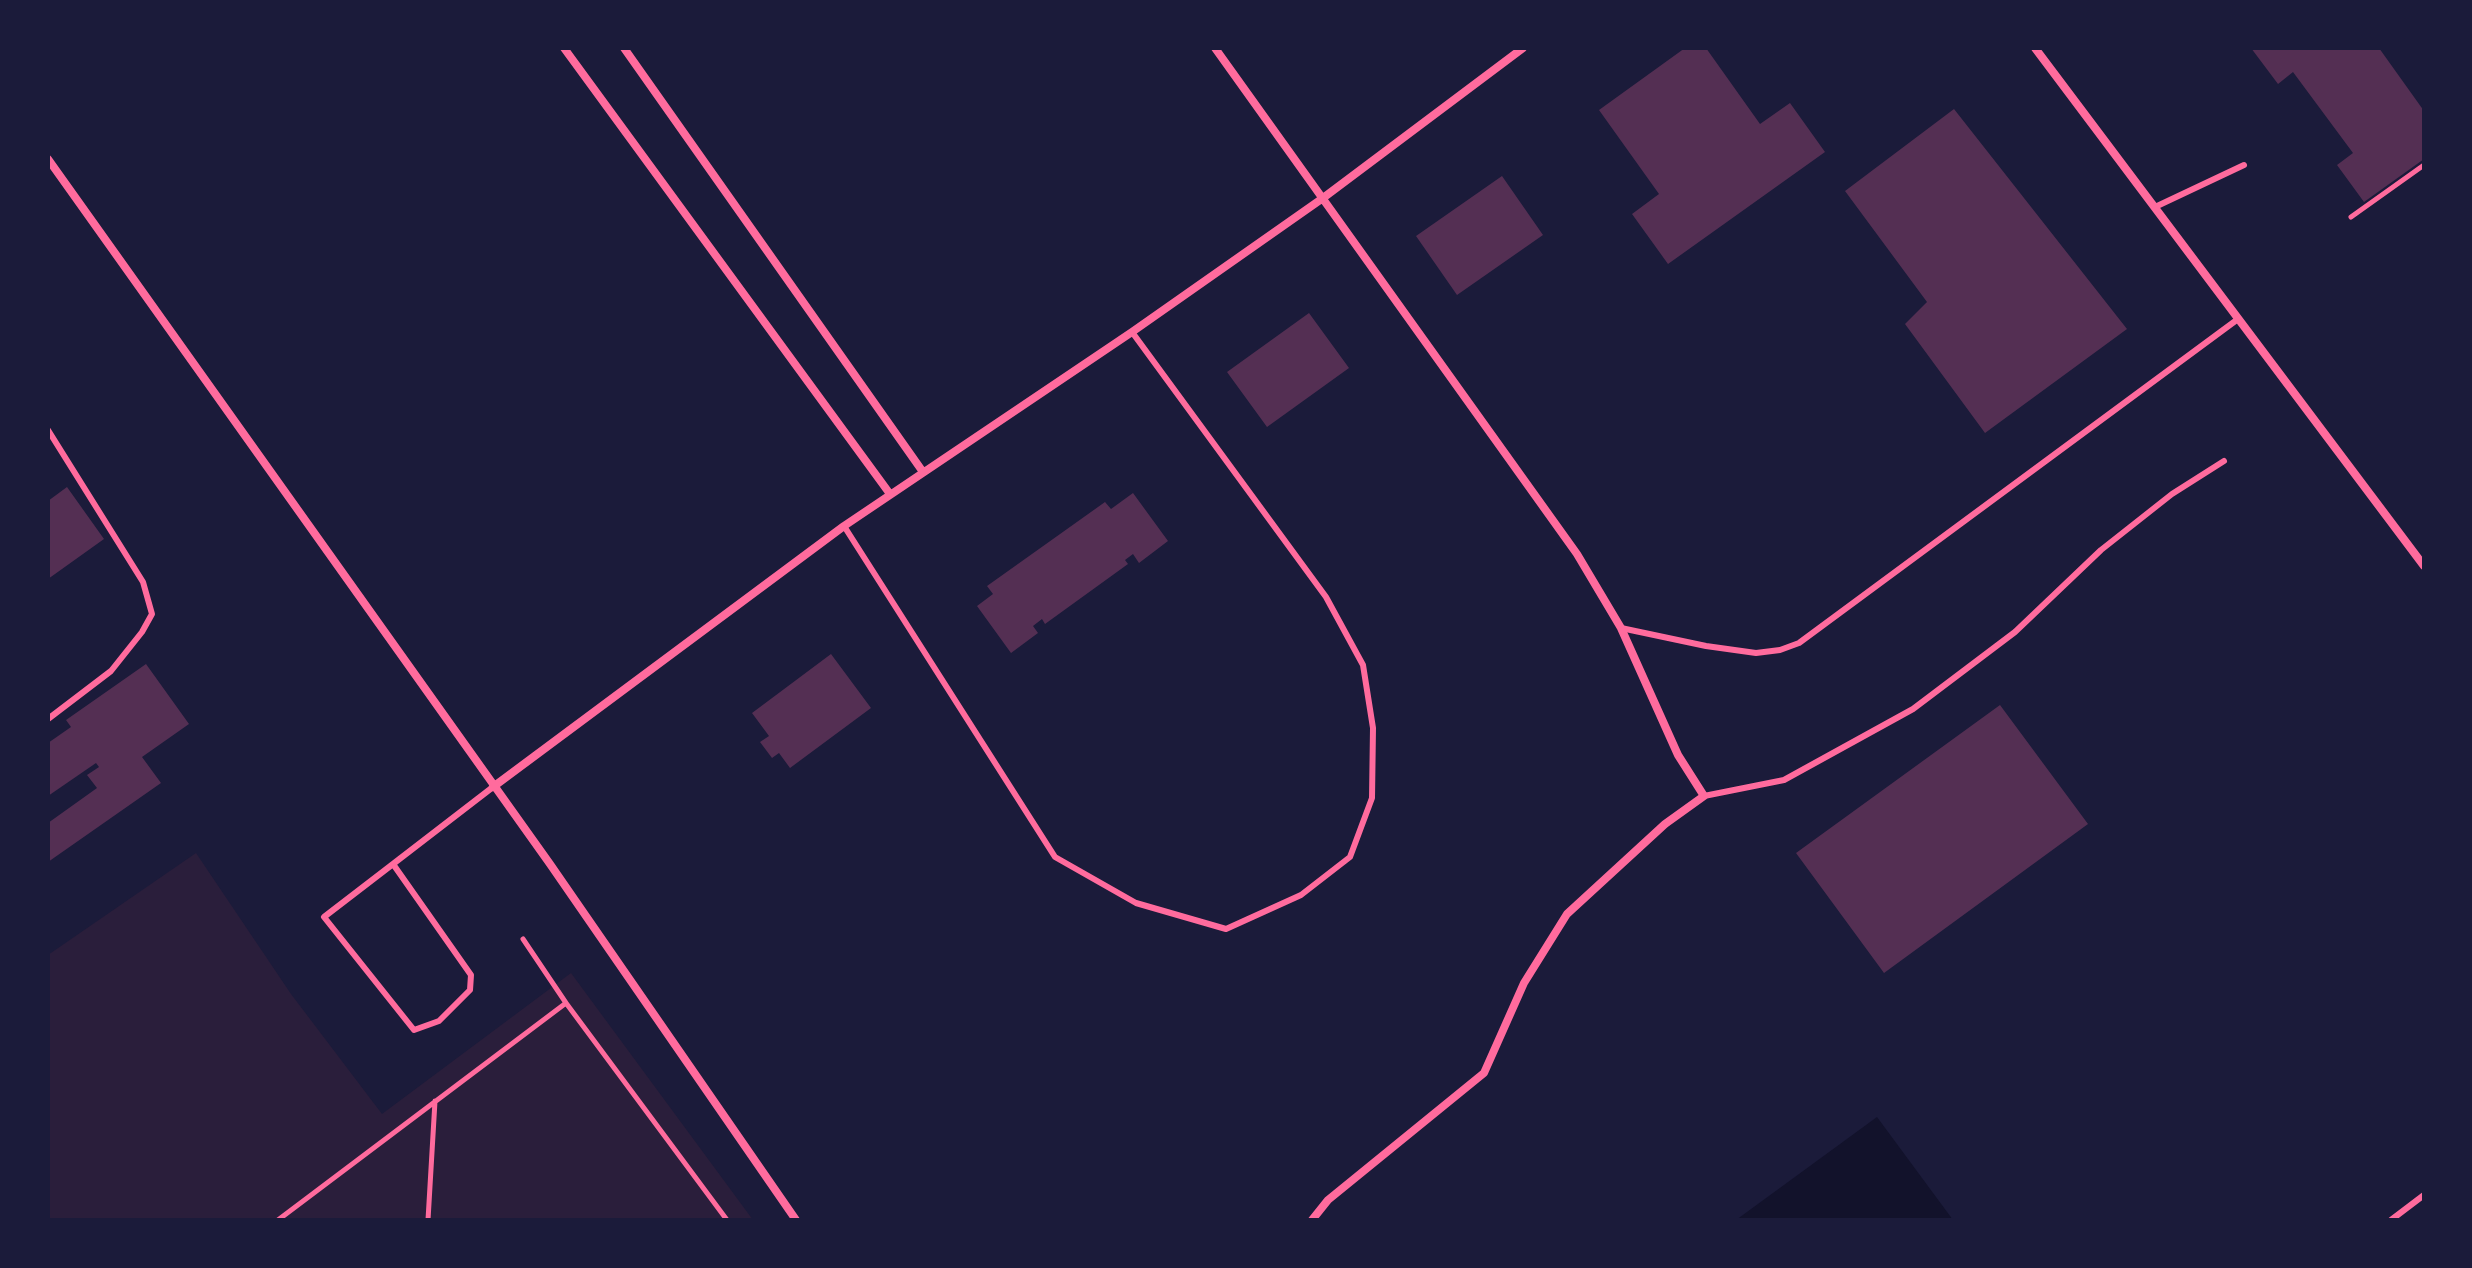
<!DOCTYPE html>
<style>
body{margin:0}
#map{position:relative;width:2472px;height:1268px;overflow:hidden;background:#1b1b3a;font-family:Inter,sans-serif}
canvas{display:block}
.frame{position:absolute;inset:0;border:50px solid #1b1b3a;pointer-events:none}
</style>
<div id="map">
<canvas width="2472" height="1268"></canvas>
<div class="frame"></div>
</div>
<script>
const c = document.querySelector('canvas').getContext('2d');
c.lineJoin = 'round';
function fillPath(path, color) { c.fillStyle = color; c.fill(path, 'evenodd'); }
const shape = rows => new Path2D(rows.map(r => 'M' + r).join(''));
function stroke(path, color, width, dash) { c.strokeStyle = color; c.lineWidth = width; c.lineCap = dash ? 'butt' : 'round'; c.setLineDash(dash || []); c.stroke(path); }
const green = shape([
 [196,853,291,994,382,1114,571,973,753,1220,48,1220,48,955]
]);
const water = shape([
 [1877,1117,1953,1220,1736,1220]
]);
const building = shape([
 [1685,48,1706,48,1760,124,1790,103,1825,152,1668,264,1632,214,1659,194,1599,110],
 [2251,48,2379,48,2424,111,2424,159,2364,202,2337,165,2353,153,2293,72,2278,84],
 [1954,109,2127,329,1985,433,1905,324,1927,302,1845,191],
 [1502,176,1543,235,1457,295,1416,236],
 [1309,313,1349,368,1267,427,1227,372],
 [67,487,104,539,48,579,48,501],
 [1133,493,1168,541,1139,563,1133,554,1125,560,1128,564,1045,624,1042,619,1033,626,1038,633,1011,653,977,606,993,594,987,586,1105,502,1111,509],
 [831,654,871,708,790,768,779,753,772,758,760,742,769,736,752,713],
 [146,664,189,724,142,757,161,783,48,862,48,823,97,788,87,775,99,767,96,763,48,796,48,743,71,727,66,720],
 [2000,705,2088,824,1884,973,1796,853]
]);
const path = shape([
 [2351,217,2424,165],
 [566,1003,727,1220],
 [278,1220,566,1003,523,939],
 [428,1220,435,1101]
]);
const service = shape([
 [2155,207,2244,165],
 [48,430,143,582,152,614,142,632,111,671,48,719],
 [844,526,1055,857,1136,903,1226,929,1301,895,1350,857,1372,798,1373,728,1363,665,1326,597,1132,332],
 [1621,628,1706,646,1756,653,1780,650,1799,643,2238,319],
 [1704,796,1784,780,1913,709,2015,632,2101,550,2172,494,2224,461],
 [393,864,471,975,470,990,439,1021,414,1030,324,917,393,864,493,787],
 [2391,1220,2424,1195]
]);
const minor = shape([
 [564,48,890,494],
 [624,48,923,472],
 [1215,48,1577,554,1621,628,1678,755,1704,796,1665,824,1567,914,1524,983,1484,1073,1328,1200,1312,1220],
 [2035,48,2424,566],
 [48,159,550,864,796,1220],
 [493,787,844,526,1132,332,1323,198,1523,48]
]);
fillPath(green, '#2a1e3b');
fillPath(water, '#12122b');
fillPath(building, '#542f53');
stroke(path, '#ff6b9d', 5);
stroke(service, '#ff6b9d', 6);
stroke(minor, '#ff6b9d', 8);
</script>
